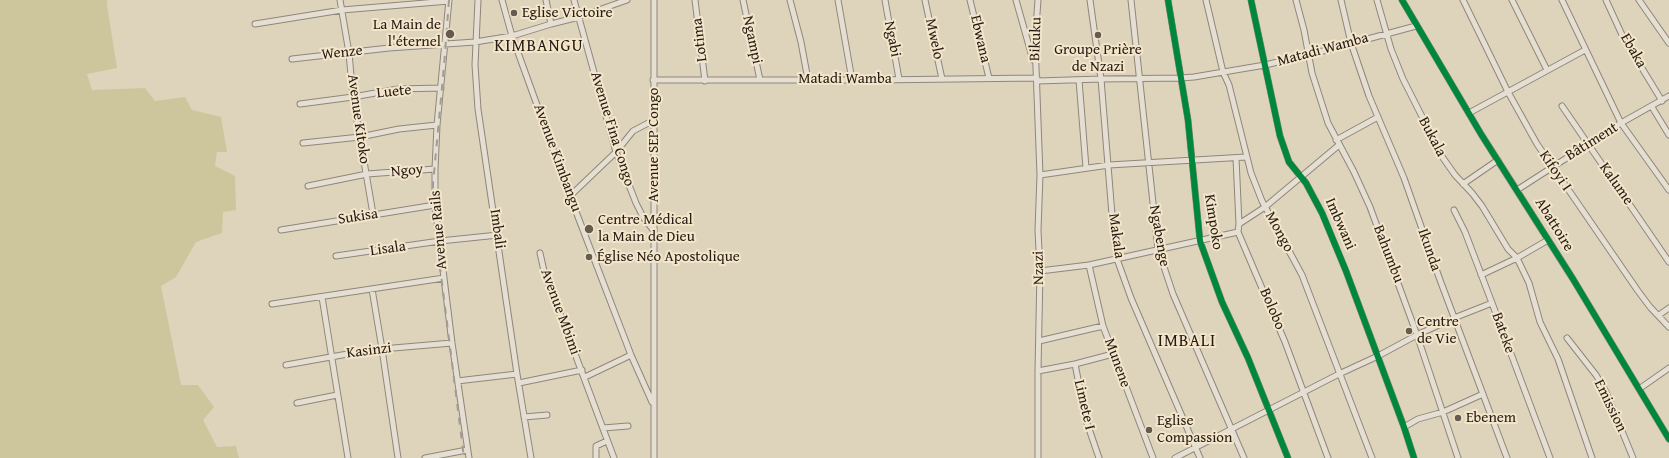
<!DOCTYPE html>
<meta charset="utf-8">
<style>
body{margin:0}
canvas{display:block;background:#ded3bb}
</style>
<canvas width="1669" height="458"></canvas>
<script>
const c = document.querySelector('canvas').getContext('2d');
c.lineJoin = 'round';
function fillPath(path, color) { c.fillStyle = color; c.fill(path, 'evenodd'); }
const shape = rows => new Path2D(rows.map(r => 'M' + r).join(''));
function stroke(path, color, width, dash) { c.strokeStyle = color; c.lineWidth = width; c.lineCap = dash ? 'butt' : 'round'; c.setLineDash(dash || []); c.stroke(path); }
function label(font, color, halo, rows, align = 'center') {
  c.font = font + ' "Gentium Book Plus",serif'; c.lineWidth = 4; c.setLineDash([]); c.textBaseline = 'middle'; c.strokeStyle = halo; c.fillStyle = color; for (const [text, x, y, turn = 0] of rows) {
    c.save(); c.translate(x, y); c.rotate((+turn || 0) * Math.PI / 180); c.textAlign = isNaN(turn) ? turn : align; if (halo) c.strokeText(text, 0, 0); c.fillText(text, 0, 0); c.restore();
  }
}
const green = shape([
 [0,0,107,0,107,5,117,68,87,74,92,90,145,88,155,101,185,97,192,110,221,117,227,152,217,152,215,166,235,176,236,210,223,212,222,233,196,242,176,277,161,286,181,385,198,385,214,407,203,420,217,447,236,446,239,458,0,458]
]);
const street = shape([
 [340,0,349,53,353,97,373,214],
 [449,0,437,125,435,169,435,205,452,343,469,458],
 [478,0,475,65,478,109,517,374,531,458],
 [502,0,512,36,570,196,631,355,652,402],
 [546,0,551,24],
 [574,0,616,152,636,203,643,217,654,231],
 [695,0,705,81],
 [743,0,760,80],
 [790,0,801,42,808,80],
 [838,0,852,80],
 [885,0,899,79],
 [925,0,942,79],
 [970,0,989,78],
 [1016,0,1033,60],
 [1038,0,1035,41,1040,175,1038,230,1040,271,1038,371,1038,458],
 [1090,0,1101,79,1113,227,1117,259,1131,298,1200,458],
 [1131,0,1158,249,1173,294,1244,458],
 [1168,0,1188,120,1200,241,1222,302,1248,358,1288,458],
 [1206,0,1223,72,1229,85,1251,173,1262,201,1302,275,1372,458],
 [1251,0,1280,136,1289,162,1306,183,1322,213,1346,271,1404,427,1414,458],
 [1296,0,1304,30,1312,73,1328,123,1354,172,1370,207,1417,335,1458,458],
 [1341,0,1351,43,1369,96,1404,178,1440,280,1507,458],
 [1377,0,1391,49,1403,79,1443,158,1455,175,1472,193,1482,206,1508,249,1517,258,1529,283,1540,322,1558,359,1592,458],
 [1402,0,1481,134,1573,279,1669,439],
 [1463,0,1508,92,1537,144,1638,291,1650,307,1669,327],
 [1512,0,1547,70],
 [1562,0,1621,123,1669,190],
 [1606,0,1623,37,1662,101],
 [1639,0,1669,43],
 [255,24,342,10,449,1],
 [292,59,389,48,475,42,512,36,551,24,579,17,627,0],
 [653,80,874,80,1037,78],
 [1079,80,1086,168],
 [1037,81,1101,79,1180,78,1194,77,1265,65,1308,55,1416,26],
 [300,104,353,97,398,89,441,88],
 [1562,106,1669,262],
 [1652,107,1669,135],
 [1469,113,1585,50],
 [1336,140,1378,117],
 [303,143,360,137,399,129,437,125],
 [1236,158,1239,224,1238,232,1285,342,1328,458],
 [1040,175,1109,165,1246,157],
 [1463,184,1498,160],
 [308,186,367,174,435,169],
 [1517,190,1621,123,1669,96],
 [570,196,616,152,633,131,654,120],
 [1454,210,1465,232,1492,303,1550,458],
 [1239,224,1265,207,1339,145],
 [281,230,435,205],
 [540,253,544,271,614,458],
 [336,256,440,241,498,235],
 [1089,265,1103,326,1153,458],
 [1040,271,1089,265,1238,232],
 [1481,275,1517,258,1548,240],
 [372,289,382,349,398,458],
 [322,297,348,458],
 [272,304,444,278],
 [1659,315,1669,308],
 [1567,338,1596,375,1606,392,1633,458],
 [1039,341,1103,326],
 [1075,364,1113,354],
 [286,365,370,350,452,343],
 [1038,371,1075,364,1086,420,1099,458],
 [585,377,631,355],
 [457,381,517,374],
 [519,383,582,370],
 [1639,389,1669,368],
 [297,403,337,395],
 [524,417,547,415],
 [1404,427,1418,419,1443,412,1483,394],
 [603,428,628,426],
 [425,458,467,450],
 [596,458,596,446,607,441],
 [654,458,654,0],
 [1175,458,1339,374,1378,356,1417,335,1454,318,1492,303]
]);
const rail = shape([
 [449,0,444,66,433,184,434,219,464,458]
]);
const cycleway = shape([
 [1168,0,1188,120,1200,241,1222,302,1248,358,1288,458],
 [1251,0,1280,136,1289,162,1306,183,1322,213,1346,271,1404,427,1414,458],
 [1402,0,1481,134,1573,279,1669,439]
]);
const markers = [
 [514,13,4,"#665b4e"],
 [450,34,5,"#665b4e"],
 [1098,35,4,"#665b4e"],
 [589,229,5,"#665b4e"],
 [589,257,4,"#665b4e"],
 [1409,331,4,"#665b4e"],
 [1458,418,4,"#665b4e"],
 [1149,430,4,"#665b4e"]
];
const poiNames = [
 ["Eglise Victoire",522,13],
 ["La Main de",441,25,"right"],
 ["l'éternel",441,42,"right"],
 ["Groupe Prière",1098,50,"center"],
 ["de Nzazi",1098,67,"center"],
 ["Centre Médical",598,220],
 ["la Main de Dieu",598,237],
 ["Église Néo Apostolique",597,257],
 ["Centre",1417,322],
 ["de Vie",1417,339],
 ["Ebenem",1466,418],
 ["Eglise",1157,421],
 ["Compassion",1157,438]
];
const streetNames = [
 ["Ngabi",892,39,79],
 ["Mwelo",934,39,78],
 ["Ebwana",980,39,77],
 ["Bikuku",1036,39,-88],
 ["Lotima",700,40,-97],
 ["Ngampi",752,40,78],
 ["Matadi Wamba",1323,50,-15],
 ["Ebaka",1633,51,60],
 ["Wenze",342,53,-6],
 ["Matadi Wamba",845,79],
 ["Luete",394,92,-6],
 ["Avenue Kitoko",358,119,82],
 ["Avenue Fina Congo",612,129,73],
 ["Bukala",1432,137,62],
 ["Bâtiment",1592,142,-32],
 ["Avenue SEP Congo",654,145,-90],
 ["Avenue Kimbangu",557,158,70],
 ["Ngoy",407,171,-5],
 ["Kifoyi I",1555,171,56],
 ["Kalume",1616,184,55],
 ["Sukisa",358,217,-9],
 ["Kimpoko",1213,222,81],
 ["Imbwani",1340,224,66],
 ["Abattoire",1554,225,58],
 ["Imbali",497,229,82],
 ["Avenue Rails",439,230,-95],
 ["Mongo",1279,232,61],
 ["Makala",1116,236,82],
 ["Ngabenge",1159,236,80],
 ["Lisala",388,249,-8],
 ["Ikunda",1429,250,71],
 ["Bahumbu",1388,254,69],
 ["Nzazi",1039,268,-91],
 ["Bolobo",1272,309,67],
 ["Avenue Mbimi",560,312,70],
 ["Bateke",1503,333,70],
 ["Kasinzi",369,351,-7],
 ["Munene",1117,363,70],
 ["Limete I",1084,405,77],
 ["Emission",1610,406,64]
];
const quarterNames = [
 ["KIMBANGU",539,47],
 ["IMBALI",1187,342]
];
fillPath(green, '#cdc69d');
stroke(street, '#8f8779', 7);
stroke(street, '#e5dfd3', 5);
stroke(rail, '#a29c92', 2, [7, 7]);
stroke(cycleway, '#00873e', 6);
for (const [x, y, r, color] of markers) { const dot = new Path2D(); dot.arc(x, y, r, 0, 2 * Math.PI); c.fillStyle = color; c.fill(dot); stroke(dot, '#f3e6ca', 1.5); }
label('15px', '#251a14', '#f3e6ca', poiNames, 'left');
label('15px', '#251a14', '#f3e6ca', streetNames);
c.letterSpacing = '1px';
label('17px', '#251a14', '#f3e6ca', quarterNames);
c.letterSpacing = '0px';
</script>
